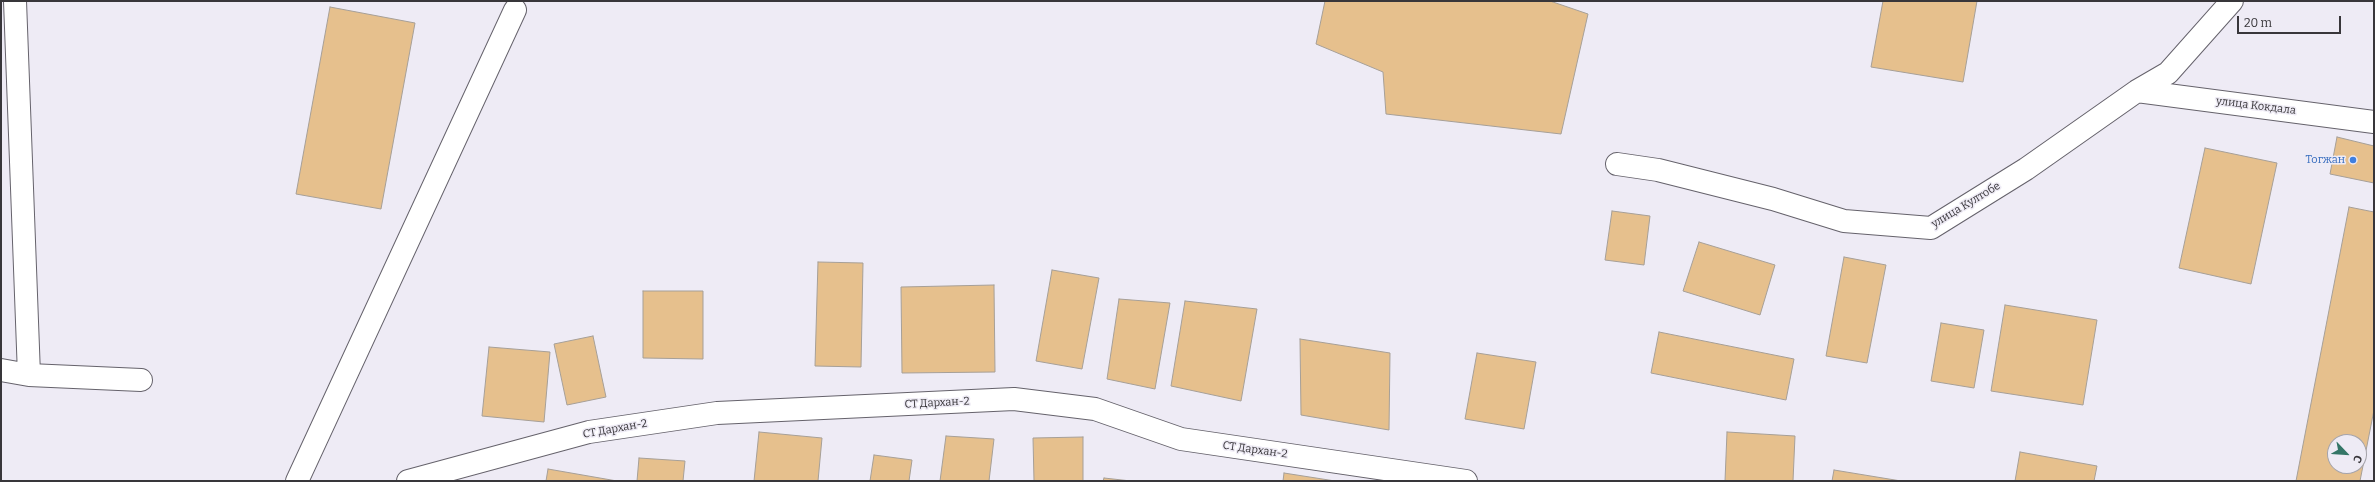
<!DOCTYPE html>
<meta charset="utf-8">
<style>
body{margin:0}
#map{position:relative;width:2375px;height:482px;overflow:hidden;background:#eeebf5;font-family:Bitter,serif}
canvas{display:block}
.frame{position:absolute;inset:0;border:2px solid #38363a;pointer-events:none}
.north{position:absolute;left:2327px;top:434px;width:40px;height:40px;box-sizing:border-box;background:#eeebf5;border:1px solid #a5a3aa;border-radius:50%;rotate:115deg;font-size:11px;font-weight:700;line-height:16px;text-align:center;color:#38363a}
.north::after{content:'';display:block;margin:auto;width:14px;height:18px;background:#347667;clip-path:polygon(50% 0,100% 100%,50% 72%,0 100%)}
.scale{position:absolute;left:2237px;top:16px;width:104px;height:18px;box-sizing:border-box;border:2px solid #38363a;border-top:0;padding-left:5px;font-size:12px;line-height:14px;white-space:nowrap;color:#38363a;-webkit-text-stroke:3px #eeebf5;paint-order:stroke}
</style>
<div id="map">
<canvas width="2375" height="482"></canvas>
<div class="frame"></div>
<div class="north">С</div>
<div class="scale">20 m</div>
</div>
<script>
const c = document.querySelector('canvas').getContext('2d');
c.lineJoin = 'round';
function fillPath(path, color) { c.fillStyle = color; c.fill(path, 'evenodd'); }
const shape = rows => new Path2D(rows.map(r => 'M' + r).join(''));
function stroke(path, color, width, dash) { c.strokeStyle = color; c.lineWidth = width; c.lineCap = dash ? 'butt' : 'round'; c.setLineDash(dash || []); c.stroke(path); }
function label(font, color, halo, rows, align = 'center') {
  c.font = font + ' Bitter,serif'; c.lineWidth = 3; c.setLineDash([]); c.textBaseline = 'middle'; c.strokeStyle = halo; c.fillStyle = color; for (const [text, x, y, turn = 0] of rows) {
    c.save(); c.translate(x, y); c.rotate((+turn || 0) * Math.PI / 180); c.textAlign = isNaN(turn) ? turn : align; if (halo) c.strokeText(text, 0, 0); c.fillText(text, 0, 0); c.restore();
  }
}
const building = shape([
 [1325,1,1550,1,1588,14,1561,134,1386,114,1383,72,1316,44,1325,1],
 [1883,1,1977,1,1963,82,1871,67,1883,1],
 [330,7,415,23,381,209,296,194,330,7],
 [2337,137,2374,146,2374,183,2330,174,2337,137],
 [2205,148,2277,163,2251,284,2179,268,2205,148],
 [2349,207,2374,212,2374,410,2360,481,2296,481,2349,207],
 [2335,442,2359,442,2359,466,2335,466,2335,442],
 [1612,211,1650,216,1644,265,1605,260,1612,211],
 [1699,242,1775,265,1760,315,1683,291,1699,242],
 [1844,257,1886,265,1867,363,1826,356,1844,257],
 [818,262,863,263,861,367,815,366,818,262],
 [1052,270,1099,278,1082,369,1036,361,1052,270],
 [994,285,995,372,902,373,901,287,994,285],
 [643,291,703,291,703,359,643,358,643,291],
 [1119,299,1170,303,1155,389,1107,379,1119,299],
 [1185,301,1257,309,1241,401,1171,386,1185,301],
 [2005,305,2097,320,2083,405,1991,391,2005,305],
 [1941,323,1984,330,1974,388,1931,381,1941,323],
 [1659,332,1794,359,1786,400,1651,373,1659,332],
 [593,336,606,397,567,405,554,344,593,336],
 [1300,339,1390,353,1389,430,1301,415,1300,339],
 [489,347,550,352,544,422,482,416,489,347],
 [1477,353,1536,362,1524,429,1465,419,1477,353],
 [759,432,822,438,818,481,754,481,759,432],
 [1727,432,1795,436,1793,481,1725,481,1727,432],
 [946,436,994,439,989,481,940,481,946,436],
 [1083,437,1083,481,1034,481,1033,438,1083,437],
 [2020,452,2097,466,2094,481,2015,481,2020,452],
 [874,455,912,460,909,481,870,481,874,455],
 [639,458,685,461,683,481,637,481,639,458],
 [548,469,617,481,546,481,548,469],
 [1834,470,1901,481,1832,481,1834,470],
 [1284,473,1335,481,1283,481,1284,473],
 [1104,478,1131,481,1103,481,1104,478]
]);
const minor = shape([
 [15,1,29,375],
 [2137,91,2374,122],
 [1617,164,1658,170,1773,199,1844,221,1931,228,2026,169,2137,91,2168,73,2232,1],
 [1,370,29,375,141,380],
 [297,481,515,10],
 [408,481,589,432,717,413,1014,399,1095,409,1181,439,1466,481]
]);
const markers = [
 [2353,160,4,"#3f7fe0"]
];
const streetNames = [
 ["улица Кокдала",2256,106,7],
 ["улица Култобе",1966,205,-31],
 ["СТ Дархан-2",937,403,-3],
 ["СТ Дархан-2",615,429,-10],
 ["СТ Дархан-2",1255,450,8]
];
const shopNames = [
 ["Тогжан",2345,160]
];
fillPath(building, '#e6c08d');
stroke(building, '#a69f97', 1);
stroke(minor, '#65626b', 24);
stroke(minor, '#fff', 22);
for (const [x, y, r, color] of markers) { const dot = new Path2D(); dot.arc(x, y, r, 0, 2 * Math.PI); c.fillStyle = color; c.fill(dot); stroke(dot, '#eeebf5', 1.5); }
label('11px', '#38363a', '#eeebf5', streetNames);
label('11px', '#366cbe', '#eeebf5', shopNames, 'right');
</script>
